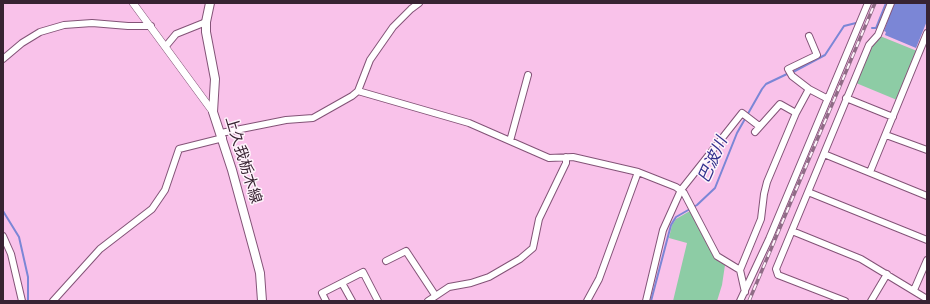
<!DOCTYPE html>
<meta charset="utf-8">
<style>
body{margin:0}
#map{position:relative;width:930px;height:304px;overflow:hidden;background:#f9c2ea;font-family:"PT Sans Narrow",sans-serif}
canvas{display:block}
.frame{position:absolute;inset:0;border:4px solid #372332;pointer-events:none}
</style>
<div id="map">
<canvas width="930" height="304"></canvas>
<div class="frame"></div>
</div>
<script>
const c = document.querySelector('canvas').getContext('2d');
c.lineJoin = 'round';
function fillPath(path, color) { c.fillStyle = color; c.fill(path, 'evenodd'); }
const shape = rows => new Path2D(rows.map(r => 'M' + r).join(''));
function stroke(path, color, width, dash) { c.strokeStyle = color; c.lineWidth = width; c.lineCap = dash ? 'butt' : 'round'; c.setLineDash(dash || []); c.stroke(path); }
function label(font, color, halo, rows, align = 'center') {
  c.font = font + ' "PT Sans Narrow","Noto Sans JP",sans-serif'; c.lineWidth = 3; c.setLineDash([]); c.textBaseline = 'middle'; c.strokeStyle = halo; c.fillStyle = color; for (const [text, x, y, turn = 0] of rows) {
    c.save(); c.translate(x, y); c.rotate((+turn || 0) * Math.PI / 180); c.textAlign = isNaN(turn) ? turn : align; if (halo) c.strokeText(text, 0, 0); c.fillText(text, 0, 0); c.restore();
  }
}
const green = shape([
 [880,36,917,51,897,100,856,83,871,47],
 [690,211,717,260,725,265,722,285,717,301,673,301,687,243,669,238,672,225,676,219]
]);
const water = shape([
 [894,3,927,3,927,21,916,48,885,35,886,32,884,31]
]);
const stream = shape([
 [872,28,876,28,886,3],
 [793,72,825,55,844,26,856,23],
 [3,211,19,237,28,277,28,301],
 [651,301,671,225,676,217,697,205,715,188,737,133,762,89,766,84,787,74]
]);
const minor = shape([
 [809,36,817,55,788,69,792,76,809,89],
 [166,46,176,34,206,22],
 [3,59,22,43,40,32,64,25,92,23,128,26,151,26],
 [358,91,469,123,549,158,573,157,638,172,676,187,684,193,717,256,740,270],
 [846,98,893,117],
 [755,132,780,104,796,113],
 [221,133,286,120,313,118,352,96,358,91,370,60,393,27,411,9,419,3],
 [886,135,927,150],
 [510,141,528,75],
 [824,154,927,196],
 [870,172,927,33],
 [808,192,927,240],
 [792,231,861,259,927,299],
 [3,236,11,254,22,301],
 [386,261,406,251,435,295],
 [342,283,352,301],
 [914,290,927,260],
 [745,292,740,270,761,219,764,194,767,182,796,113,809,89,828,99],
 [53,301,100,249,152,209,165,190,179,149,223,138],
 [326,301,322,293,363,272,378,301],
 [428,301,449,287,471,283,489,277,520,259,533,248,539,219,566,163,566,157],
 [587,301,599,279,638,172],
 [646,301,663,230,681,190,742,113,759,126],
 [740,301,769,239,868,3],
 [845,301,778,275,776,269,869,45,878,35,891,3],
 [871,301,887,274]
]);
const tertiary = shape([
 [133,3,213,112]
]);
const secondary = shape([
 [210,3,206,22,206,32,215,79,213,112,232,170,255,254,260,273,262,301]
]);
const rail = shape([
 [749,301,875,3]
]);
const streetNames = [
 ["上久我栃木線",243,160,73]
];
const waterNames = [
 ["巴波川",713,160,-66]
];
fillPath(green, '#8dcca5');
fillPath(water, '#7b86d6');
stroke(stream, '#7b86d6', 2);
stroke(minor, '#835377', 8);
stroke(tertiary, '#835377', 8);
stroke(secondary, '#835377', 10);
stroke(minor, '#fff', 6);
stroke(tertiary, '#fff', 7);
stroke(secondary, '#fff', 8);
stroke(rail, '#906c87', 3.5);
stroke(rail, '#fef3fb', 2, [6]);
label('15px', '#372332', '#fef3fb', streetNames);
label('italic 16px', '#302f8c', '#fef3fb', waterNames);
</script>
